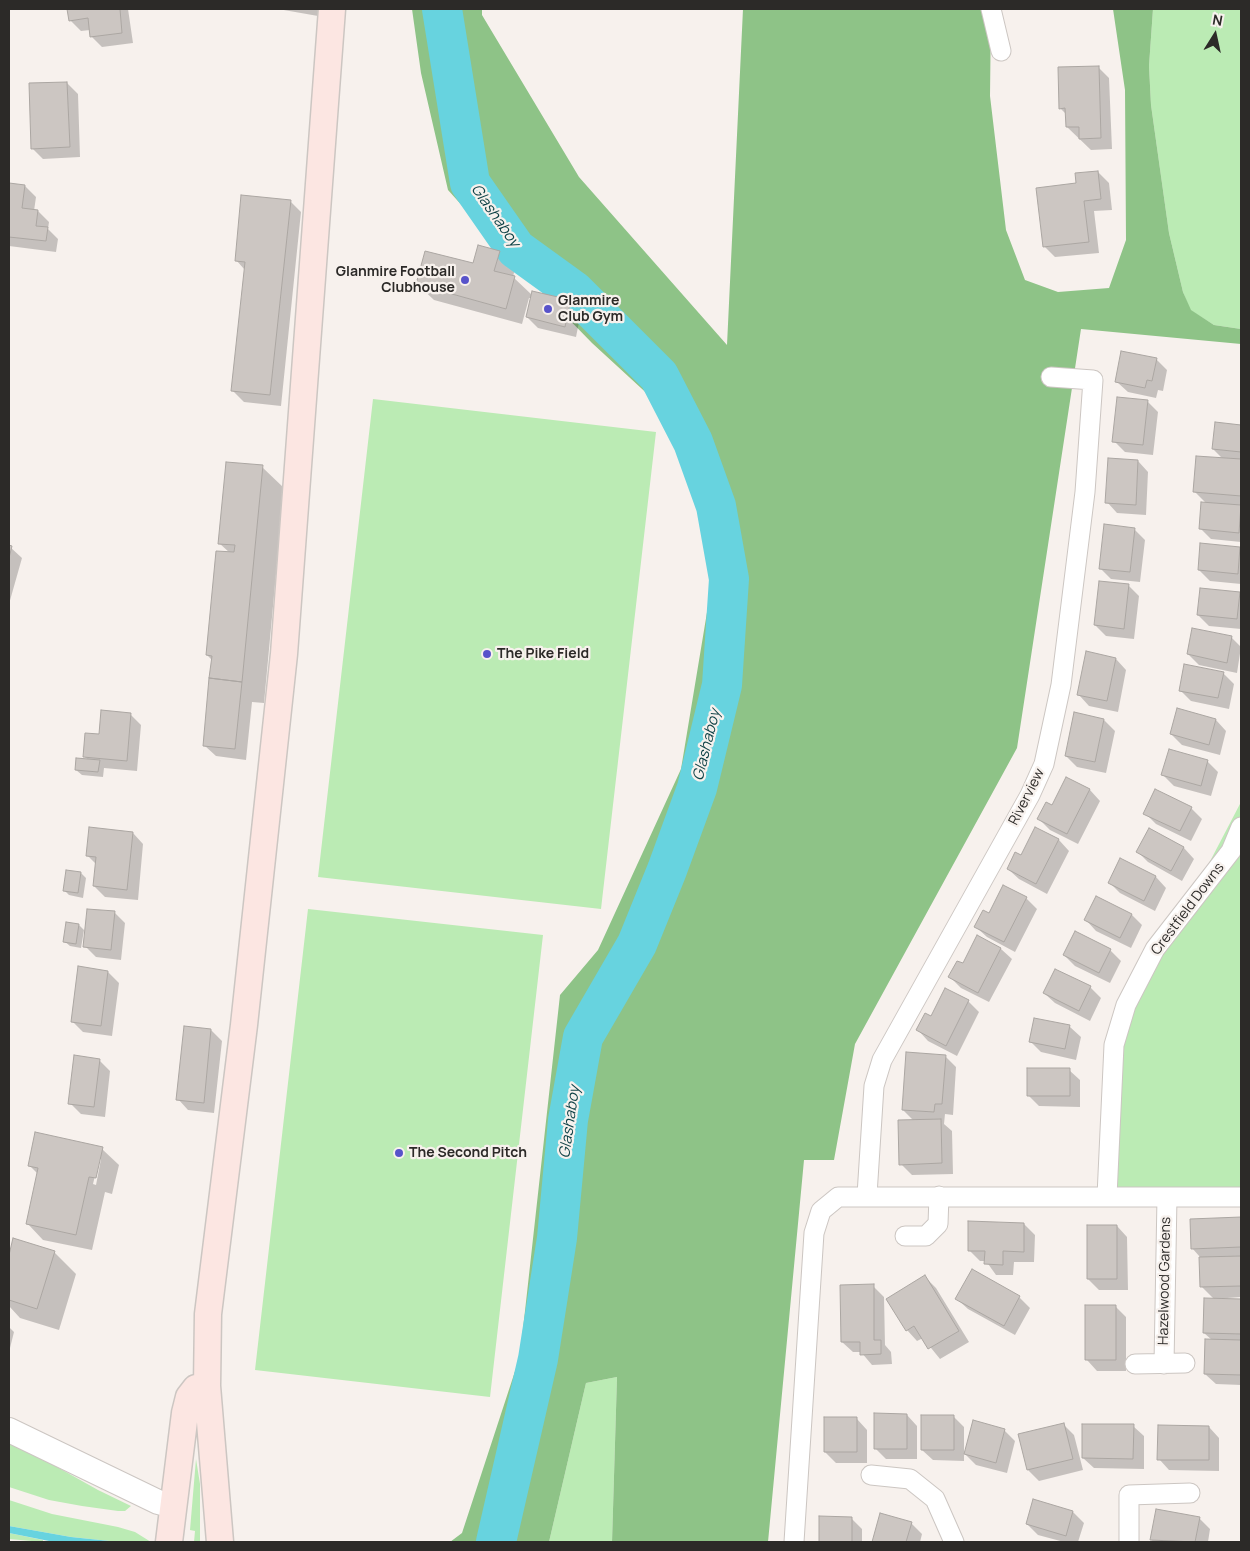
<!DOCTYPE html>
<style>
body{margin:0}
#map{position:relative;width:1250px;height:1551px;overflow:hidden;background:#f7f1ed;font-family:Manrope,sans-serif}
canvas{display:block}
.frame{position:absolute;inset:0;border:10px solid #2c2a28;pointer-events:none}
.north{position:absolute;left:1190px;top:10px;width:50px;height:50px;-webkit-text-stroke:4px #f7f1ed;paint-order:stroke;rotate:10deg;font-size:14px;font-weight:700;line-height:20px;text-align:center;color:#2c2a28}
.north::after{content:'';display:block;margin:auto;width:18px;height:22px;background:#2c2a28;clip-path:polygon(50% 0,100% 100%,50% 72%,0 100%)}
</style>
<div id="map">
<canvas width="1250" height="1551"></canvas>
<div class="frame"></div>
<div class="north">N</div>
</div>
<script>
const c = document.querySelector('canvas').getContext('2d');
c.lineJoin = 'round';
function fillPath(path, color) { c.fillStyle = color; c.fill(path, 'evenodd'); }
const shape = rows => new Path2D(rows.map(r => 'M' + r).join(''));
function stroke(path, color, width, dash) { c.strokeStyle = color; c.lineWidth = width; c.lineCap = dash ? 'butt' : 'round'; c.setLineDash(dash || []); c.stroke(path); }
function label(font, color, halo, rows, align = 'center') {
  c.font = font + ' Manrope,sans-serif'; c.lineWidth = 4.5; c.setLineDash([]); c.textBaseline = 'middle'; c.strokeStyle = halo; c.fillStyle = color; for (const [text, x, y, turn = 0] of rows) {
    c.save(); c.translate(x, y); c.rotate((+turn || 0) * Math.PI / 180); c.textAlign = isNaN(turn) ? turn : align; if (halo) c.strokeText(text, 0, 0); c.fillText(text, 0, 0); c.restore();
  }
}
const green = shape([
 [1153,9,1241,9,1241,329,1214,325,1190,310,1183,292,1169,233,1151,105,1149,66],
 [373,399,656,432,601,909,318,877],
 [1241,802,1241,1196,1107,1196,1114,1045],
 [308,909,543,935,490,1397,255,1370],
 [617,1377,612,1542,549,1542,586,1383],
 [9,1440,98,1490,131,1506,125,1511,118,1511,82,1506,49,1500,9,1487],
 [196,1459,200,1484,200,1542,194,1542,195,1531,190,1530],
 [9,1500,52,1514,118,1527,135,1532,151,1542,119,1542,71,1537,9,1526],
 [9,1533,43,1540,43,1542,9,1539]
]);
const forest = shape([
 [412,9,482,9,482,15,579,177,727,345,743,9,991,9,990,96,1006,230,1025,280,1058,292,1109,288,1126,240,1125,90,1113,9,1153,9,1149,66,1151,105,1169,233,1183,292,1191,310,1214,325,1241,329,1241,344,1081,329,1017,748,855,1044,834,1160,804,1160,768,1542,612,1542,617,1377,586,1383,549,1542,450,1542,462,1533,520,1356,560,995,598,950,681,769,715,564,696,482,666,411,592,343,510,259,448,190,421,73]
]);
const water = shape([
 [9,1526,71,1537,119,1542,54,1542,9,1533]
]);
const shadow = shape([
 [68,9,128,9,133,43,102,47,91,36,90,30,81,31,70,20],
 [278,9,319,9,318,16],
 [1098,67,1109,78,1112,149,1091,150,1067,127,1067,115,1060,108],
 [67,83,78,94,80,157,43,159,32,148],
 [1098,172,1109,183,1112,210,1094,211,1099,253,1055,257,1044,246,1078,184],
 [9,184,25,186,36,197,34,211,38,211,49,222,48,229,58,239,56,252,9,246],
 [290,201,301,212,281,406,244,402,233,391,245,270,236,260],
 [499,252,515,268,513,277,532,295,570,302,581,312,576,337,538,328,527,317,532,298,529,298,522,324,434,300,417,284,474,265],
 [1156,359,1167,370,1163,391,1158,390,1156,398,1128,392,1117,382],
 [1147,401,1158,412,1153,455,1125,452,1114,441],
 [1216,424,1241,426,1241,505,1239,505,1241,507,1241,542,1211,539,1200,528,1206,503,1194,491,1223,459,1213,449],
 [1138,461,1148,472,1146,515,1117,513,1107,502],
 [262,467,284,488,264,703,252,702,246,760,216,756,205,746,212,660,207,655,230,553,219,543],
 [1134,529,1145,540,1140,582,1111,579,1101,569],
 [9,546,22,558,9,604],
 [1240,548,1241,584,1210,581,1199,570],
 [1128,585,1139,596,1134,639,1106,636,1095,625],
 [1239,593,1241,595,1241,629,1209,626,1198,615],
 [1231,637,1241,647,1237,673,1199,665,1188,654],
 [1116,659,1126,670,1118,712,1089,706,1079,695],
 [1223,673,1234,684,1229,709,1191,701,1180,690],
 [130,714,141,725,137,771,104,768,103,777,82,775,76,770,88,760,84,756,100,735],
 [1104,720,1115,731,1106,773,1077,767,1066,756],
 [1216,720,1226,731,1220,755,1182,745,1171,734],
 [1207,761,1218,772,1211,796,1174,786,1163,775],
 [1067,779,1090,790,1100,801,1078,844,1050,830,1039,819,1053,807],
 [1191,808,1202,819,1191,841,1156,824,1145,813],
 [1036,829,1059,840,1069,851,1047,894,1019,879,1008,869,1022,856],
 [1150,830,1184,848,1194,859,1182,881,1148,862,1137,851],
 [133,833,143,844,138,900,105,897,94,886,96,864,87,855],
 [1121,860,1156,877,1166,888,1155,911,1120,893,1110,883],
 [81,873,86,878,83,898,69,895,64,890],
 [1004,886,1026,898,1037,909,1015,952,987,937,976,927,989,915],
 [114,912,125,923,121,960,96,957,85,946],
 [1132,915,1142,925,1131,948,1096,931,1086,920],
 [79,925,84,930,81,948,70,946,64,941],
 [978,937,1001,949,1012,959,989,1002,961,988,950,977,964,965],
 [1110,950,1121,961,1110,983,1075,966,1064,955],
 [108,972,119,983,112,1036,83,1032,72,1021],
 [1090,987,1101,998,1090,1021,1055,1003,1044,993],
 [946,990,968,1001,979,1012,957,1056,928,1041,918,1030,931,1018],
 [1035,1019,1070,1027,1081,1037,1076,1060,1041,1052,1030,1041],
 [211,1030,222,1041,214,1113,188,1110,178,1099],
 [945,1056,956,1067,953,1115,945,1114,944,1124,952,1131,953,1174,912,1175,901,1164,914,1121,903,1110],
 [99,1060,110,1071,105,1117,81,1114,70,1103],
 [1069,1070,1080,1080,1080,1107,1039,1106,1028,1095],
 [102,1149,119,1165,112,1194,105,1192,92,1250,43,1240,27,1223,38,1174,29,1165],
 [99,1159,101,1159,96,1185,93,1184],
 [1241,1218,1241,1297,1214,1299,1202,1287,1200,1257,1192,1248,1191,1220],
 [1024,1224,1035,1235,1034,1262,1014,1262,1013,1275,996,1275,986,1261,980,1261,969,1250],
 [1117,1226,1127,1237,1128,1290,1099,1290,1088,1279],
 [14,1240,54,1252,76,1274,59,1330,20,1318,9,1306,9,1259],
 [925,1277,936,1288,969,1342,940,1359,923,1338,917,1341,907,1330],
 [873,1286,884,1297,885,1345,891,1352,892,1364,872,1365,861,1352,853,1352,842,1342],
 [1019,1297,1030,1308,1015,1335,968,1309,957,1299],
 [1205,1299,1241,1300,1241,1385,1216,1384,1205,1374,1212,1340,1204,1333],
 [1116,1307,1126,1317,1126,1371,1097,1371,1087,1360],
 [9,1327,14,1332,9,1352],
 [907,1415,917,1426,917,1459,886,1459,875,1448],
 [953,1416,964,1427,964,1461,933,1460,922,1450],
 [857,1419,867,1430,867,1463,836,1463,825,1452],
 [1063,1424,1074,1435,1083,1470,1039,1481,1028,1470],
 [1133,1426,1144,1436,1144,1469,1094,1468,1083,1458],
 [1209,1427,1219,1438,1219,1471,1169,1470,1159,1459],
 [1004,1430,1015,1441,1007,1473,976,1465,965,1454],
 [1034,1501,1073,1512,1084,1523,1078,1542,1064,1542,1038,1535,1027,1524],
 [880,1515,911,1523,922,1534,920,1542,873,1542],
 [820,1517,851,1518,862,1529,862,1542,820,1542],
 [1199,1518,1210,1529,1208,1542,1154,1542,1151,1540]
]);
const river = shape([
 [442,9,470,183,516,249,574,291,659,376,693,442,716,506,729,579,722,685,697,788,667,870,637,944,583,1037,568,1120,557,1238,538,1359,496,1542]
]);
const building = shape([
 [67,9,120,9,122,33,90,37,88,18,69,21,67,9],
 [1099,66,1101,138,1079,139,1079,127,1066,127,1065,108,1059,109,1058,67,1099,66],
 [67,82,70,147,31,149,29,83,67,82],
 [1098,171,1101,199,1084,201,1089,242,1043,247,1036,188,1076,183,1075,173,1098,171],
 [9,183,25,185,22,208,38,210,36,226,48,227,46,241,9,237,9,183],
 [241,195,291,200,270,395,231,391,245,262,235,261,241,195],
 [478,245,500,251,494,271,515,276,506,309,416,284,425,251,473,263,478,245],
 [532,291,571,300,565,327,526,317,532,291],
 [1121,351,1157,358,1152,381,1147,380,1145,388,1115,382,1121,351],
 [1117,397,1148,400,1143,445,1112,442,1117,397],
 [1215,422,1241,425,1241,452,1212,449,1215,422],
 [1196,456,1241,459,1241,496,1193,492,1196,456],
 [1108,458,1138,460,1136,505,1105,503,1108,458],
 [226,462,263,465,242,682,209,678,212,656,206,655,216,551,234,552,235,545,218,544,226,462],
 [1201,502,1241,505,1239,533,1199,529,1201,502],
 [1104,524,1135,528,1130,572,1099,569,1104,524],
 [1200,543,1240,547,1238,574,1198,570,1200,543],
 [9,545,12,546,9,558,9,545],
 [1099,581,1129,584,1124,629,1094,625,1099,581],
 [1200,588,1240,592,1237,619,1197,615,1200,588],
 [1192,628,1232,636,1227,663,1187,654,1192,628],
 [1086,651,1116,658,1107,701,1077,695,1086,651],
 [1184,664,1224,672,1218,698,1179,691,1184,664],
 [209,678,242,682,235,749,203,746,209,678],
 [1177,708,1216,719,1209,745,1170,734,1177,708],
 [101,710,131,713,127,761,83,757,85,733,99,734,101,710],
 [1074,712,1104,719,1095,762,1065,756,1074,712],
 [1169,749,1208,760,1201,786,1161,775,1169,749],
 [76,758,100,760,98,772,75,770,76,758],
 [1066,777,1090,789,1067,834,1037,819,1046,802,1052,805,1066,777],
 [1155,789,1192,807,1180,831,1143,814,1155,789],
 [89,827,133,832,127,890,93,886,96,857,86,856,89,827],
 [1035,827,1059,839,1036,884,1007,869,1015,852,1021,855,1035,827],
 [1149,828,1184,847,1171,871,1136,852,1149,828],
 [1120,858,1156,876,1144,901,1108,883,1120,858],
 [66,870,81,872,78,893,63,891,66,870],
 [1003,885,1027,897,1004,942,974,927,983,910,989,913,1003,885],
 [1096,896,1132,914,1120,938,1084,920,1096,896],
 [87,909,115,911,111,950,83,947,87,909],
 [66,922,79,924,76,944,63,942,66,922],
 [1075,931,1111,949,1099,973,1063,955,1075,931],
 [977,935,1001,948,978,993,948,977,957,961,963,963,977,935],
 [78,966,108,971,101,1026,71,1022,78,966],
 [1055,969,1091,986,1079,1011,1043,993,1055,969],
 [945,988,969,1000,946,1046,916,1030,925,1013,931,1016,945,988],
 [1034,1018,1070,1025,1065,1049,1029,1042,1034,1018],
 [184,1026,211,1029,204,1103,176,1100,184,1026],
 [906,1052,946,1055,942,1104,935,1104,934,1112,902,1110,906,1052],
 [74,1055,100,1059,94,1107,68,1104,74,1055],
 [1027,1068,1070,1068,1070,1096,1027,1096,1027,1068],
 [941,1119,942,1163,899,1165,898,1120,941,1119],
 [35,1132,103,1147,96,1178,89,1177,76,1235,26,1224,38,1168,28,1166,35,1132],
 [1241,1217,1241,1247,1191,1249,1190,1219,1241,1217],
 [968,1221,1024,1223,1024,1252,1003,1251,1003,1265,984,1264,985,1251,968,1251,968,1221],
 [1087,1225,1117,1225,1117,1279,1087,1279,1087,1225],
 [13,1238,55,1251,37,1309,9,1300,9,1255,13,1238],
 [1241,1256,1241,1286,1200,1287,1199,1257,1241,1256],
 [972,1269,1020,1296,1004,1326,955,1299,972,1269],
 [925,1275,959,1331,928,1349,914,1326,906,1331,886,1299,925,1275],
 [874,1284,874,1340,881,1340,881,1354,860,1355,860,1342,841,1342,840,1285,874,1284],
 [1204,1298,1241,1299,1241,1334,1203,1333,1204,1298],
 [1085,1305,1116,1305,1116,1360,1085,1360,1085,1305],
 [1205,1339,1241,1340,1241,1375,1204,1374,1205,1339],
 [874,1413,907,1414,907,1449,874,1449,874,1413],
 [921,1415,954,1415,954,1450,921,1450,921,1415],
 [824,1417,857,1417,857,1452,824,1452,824,1417],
 [973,1420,1005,1429,996,1463,964,1454,973,1420],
 [1064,1423,1073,1459,1027,1470,1018,1434,1064,1423],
 [1082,1424,1134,1424,1133,1459,1082,1458,1082,1424],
 [1158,1425,1209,1426,1209,1460,1157,1460,1158,1425],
 [1033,1499,1073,1511,1066,1536,1026,1524,1033,1499],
 [1156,1509,1200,1517,1195,1542,1150,1540,1156,1509],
 [880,1513,912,1522,906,1542,872,1542,880,1513],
 [819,1516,852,1517,852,1542,819,1542,819,1516]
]);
const minor = shape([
 [991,9,1001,51],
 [867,1195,874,1086,882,1060,1030,795,1044,764,1061,685,1085,492,1093,380,1051,377],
 [1107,1196,1114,1045,1126,1005,1155,949,1231,851,1241,827],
 [905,1236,926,1236,938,1224,939,1196],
 [1135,1364,1185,1363],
 [1164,1364,1167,1197],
 [871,1475,910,1479,935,1499,954,1542],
 [794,1542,814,1233,821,1211,838,1197,1241,1197],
 [1129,1542,1129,1495,1190,1493]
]);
const tertiary = shape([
 [9,1430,158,1502,173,1506]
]);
const secondary = shape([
 [169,1542,185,1413,189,1397,196,1388,207,1386],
 [220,1542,207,1386,208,1314,244,1025,284,654,332,9]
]);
const markers = [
 [465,280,5,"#5853ca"],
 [548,309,5,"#5853ca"],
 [487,654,5,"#5853ca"],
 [399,1153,5,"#5853ca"]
];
const poiNames = [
 ["Glanmire Football",455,272,"right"],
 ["Clubhouse",455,288,"right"],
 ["Glanmire",558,301],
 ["Club Gym",558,317],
 ["The Pike Field",497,654],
 ["The Second Pitch",409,1153]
];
const streetNames = [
 ["Riverview",1027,797,-63],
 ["Crestfield Downs",1188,909,-53],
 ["Hazelwood Gardens",1165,1281,-89]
];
const waterNames = [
 ["Glashaboy",495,216,55],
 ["Glashaboy",707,745,-76],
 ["Glashaboy",570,1122,-82]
];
fillPath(green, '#bbebb4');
fillPath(forest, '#8ec387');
fillPath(water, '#67d3df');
fillPath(shadow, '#0003');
stroke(river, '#67d3df', 40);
fillPath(building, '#ccc6c2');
stroke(building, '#aba6a2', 1);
stroke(minor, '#ccc6c2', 21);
stroke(tertiary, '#ccc6c2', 26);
stroke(secondary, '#ccc6c2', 29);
stroke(minor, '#fff', 19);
stroke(tertiary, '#fff', 24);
stroke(secondary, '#fce6e2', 26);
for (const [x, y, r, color] of markers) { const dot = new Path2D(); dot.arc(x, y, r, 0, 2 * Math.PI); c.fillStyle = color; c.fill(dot); stroke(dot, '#f7f1ed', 2); }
label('bold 14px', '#2c2a28', '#f7f1ed', poiNames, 'left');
label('14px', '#2c2a28', '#f7f1ed', streetNames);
label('italic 15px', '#0b3f44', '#f7f1ed', waterNames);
</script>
